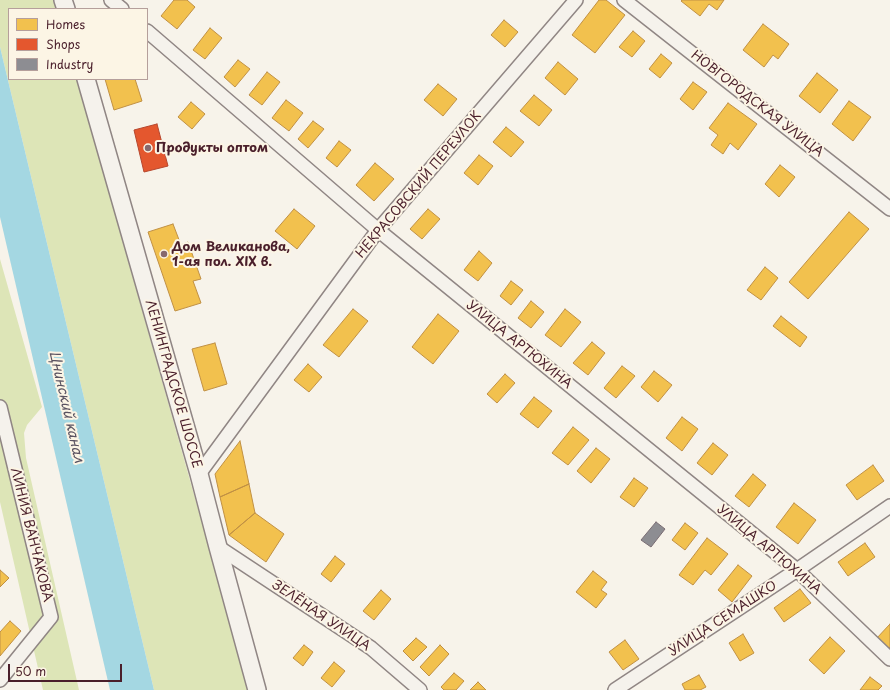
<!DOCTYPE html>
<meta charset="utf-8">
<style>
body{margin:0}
#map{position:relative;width:890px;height:690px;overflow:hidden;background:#f7f3ea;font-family:"Playpen Sans",sans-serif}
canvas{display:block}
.legend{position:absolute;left:8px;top:8px;width:140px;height:72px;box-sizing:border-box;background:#fcf5e5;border:1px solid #b59f9b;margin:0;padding:5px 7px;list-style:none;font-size:12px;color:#4a1f2b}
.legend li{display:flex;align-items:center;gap:8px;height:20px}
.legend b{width:20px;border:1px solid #b59f9b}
.scale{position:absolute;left:8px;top:664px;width:114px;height:18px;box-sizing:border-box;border:2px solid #4a1f2b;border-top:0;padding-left:5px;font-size:12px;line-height:14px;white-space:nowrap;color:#4a1f2b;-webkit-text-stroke:3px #fcf5e5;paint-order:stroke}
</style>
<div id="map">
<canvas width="890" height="690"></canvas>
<ul class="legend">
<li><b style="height:11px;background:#f2c14e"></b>Homes</li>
<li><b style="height:11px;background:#e4572e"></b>Shops</li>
<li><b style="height:11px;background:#8d8d92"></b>Industry</li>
</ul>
<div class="scale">50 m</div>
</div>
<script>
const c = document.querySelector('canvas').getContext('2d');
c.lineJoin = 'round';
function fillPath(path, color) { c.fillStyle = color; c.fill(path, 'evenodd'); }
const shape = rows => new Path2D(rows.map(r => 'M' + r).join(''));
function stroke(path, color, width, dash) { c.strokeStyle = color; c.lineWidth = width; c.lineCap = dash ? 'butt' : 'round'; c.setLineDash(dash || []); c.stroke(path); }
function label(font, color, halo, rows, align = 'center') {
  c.font = font + ' "Playpen Sans",sans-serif'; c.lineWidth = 4; c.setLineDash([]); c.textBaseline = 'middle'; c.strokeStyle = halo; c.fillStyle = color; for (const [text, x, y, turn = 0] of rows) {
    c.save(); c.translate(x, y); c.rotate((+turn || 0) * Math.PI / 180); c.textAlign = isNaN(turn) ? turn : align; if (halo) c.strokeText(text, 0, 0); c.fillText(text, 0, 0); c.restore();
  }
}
const green = shape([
 [0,0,54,0,57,9,9,9,9,79,77,79,249,690,154,690,0,47],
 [0,259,42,407,27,425,24,433,26,458,79,690,43,690,0,502]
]);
const water = shape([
 [0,47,154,690,110,690,0,217]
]);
const homes = shape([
 [174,0,187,0,195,7,177,29,161,16,174,0],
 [599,0,606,0,625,15,595,53,572,35,599,0],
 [682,0,724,0,717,10,709,4,700,16,681,1,682,0],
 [504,20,518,32,505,47,491,35,504,20],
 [763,24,789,44,778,59,773,55,764,67,743,50,763,24],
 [210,28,222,38,205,59,193,50,210,28],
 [633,31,645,41,632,57,619,47,633,31],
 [661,54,672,63,660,78,649,69,661,54],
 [238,60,250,69,235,87,224,77,238,60],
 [558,62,578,79,565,95,545,78,558,62],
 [267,72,280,82,262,105,249,95,267,72],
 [817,73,838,90,820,113,799,96,817,73],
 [105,79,135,79,142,101,114,110,105,79],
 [693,82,707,92,693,110,680,99,693,82],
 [438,84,457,99,443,116,424,100,438,84],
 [534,95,552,110,539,126,520,111,534,95],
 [286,100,303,113,289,131,272,118,286,100],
 [849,101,871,117,853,141,832,124,849,101],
 [191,102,205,114,192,129,178,117,191,102],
 [728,103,757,124,738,150,730,143,723,154,711,145,718,135,709,128,728,103],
 [313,121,324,129,308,148,298,139,313,121],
 [506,127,524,142,511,157,493,142,506,127],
 [339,141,351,150,337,167,326,158,339,141],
 [479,155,493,166,478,185,464,173,479,155],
 [375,163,394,179,374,201,356,185,375,163],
 [780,165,795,177,779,197,765,184,780,165],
 [294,209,315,226,297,249,275,231,294,209],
 [428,209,440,219,422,239,410,229,428,209],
 [849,212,869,229,808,299,789,282,849,212],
 [173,224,181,245,188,242,201,279,193,281,201,303,175,311,148,232,173,224],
 [479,251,492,263,478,281,464,270,479,251],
 [765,267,778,278,761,300,747,290,765,267],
 [511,281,523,290,511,305,500,296,511,281],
 [531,301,544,312,531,328,518,318,531,301],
 [353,309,368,321,339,357,323,345,353,309],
 [565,309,581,322,561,347,545,335,565,309],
 [438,314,459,331,433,364,412,347,438,314],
 [781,316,807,337,800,347,773,326,781,316],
 [592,342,605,353,588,375,573,363,592,342],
 [215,343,227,384,204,391,192,349,215,343],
 [308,364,322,377,309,392,294,380,308,364],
 [622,366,635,376,616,398,604,388,622,366],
 [654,371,672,385,658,402,641,387,654,371],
 [505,374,515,383,497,403,487,394,505,374],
 [534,397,552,411,538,428,520,414,534,397],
 [682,417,698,429,682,451,666,438,682,417],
 [573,427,589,440,568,465,552,453,573,427],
 [240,441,249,484,220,497,215,474,240,441],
 [713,443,728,455,712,475,697,463,713,443],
 [596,448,610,459,591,483,577,471,596,448],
 [873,465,884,481,857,500,846,485,873,465],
 [753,474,766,485,749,507,735,496,753,474],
 [634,478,648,488,634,507,620,497,634,478],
 [249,484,255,513,229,535,220,497,249,484],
 [794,503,816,520,798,544,776,527,794,503],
 [255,513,284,534,266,562,229,535,255,513],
 [685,523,698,533,685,550,672,540,685,523],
 [707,538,728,554,711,575,705,570,693,585,679,575,707,538],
 [865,543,875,557,848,576,838,562,865,543],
 [335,556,345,564,331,582,321,574,335,556],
 [738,565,752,576,732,602,718,590,738,565],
 [0,570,9,578,0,587,0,570],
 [593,571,607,582,601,590,607,594,596,608,576,592,593,571],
 [800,589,811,603,784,622,774,608,800,589],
 [381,590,391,599,374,620,363,611,381,590],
 [10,621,21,631,0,656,0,632,10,621],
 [890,624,890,647,888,649,876,639,890,624],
 [743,634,754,653,740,661,729,643,743,634],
 [830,637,845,651,824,674,809,660,830,637],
 [416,638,427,647,413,661,403,651,416,638],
 [625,640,639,659,623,670,609,652,625,640],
 [304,645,313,652,303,666,293,658,304,645],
 [440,645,449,654,429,676,420,667,440,645],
 [334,662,345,671,332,687,321,678,334,662],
 [454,673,464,681,456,690,444,690,441,687,454,673],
 [699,675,706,687,700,690,685,690,682,684,699,675],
 [870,677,882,686,878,690,860,690,870,677],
 [478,682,486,690,470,690,478,682]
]);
const shops = shape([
 [157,124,168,166,144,172,134,130,157,124]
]);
const industry = shape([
 [656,522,665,529,651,547,641,540,656,522]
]);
const minor = shape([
 [111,0,122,9],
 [624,0,890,209],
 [147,31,378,230,797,570,890,659],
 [0,407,51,617,0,680],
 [199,474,378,230,576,0],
 [218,547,371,648,420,690],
 [615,690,797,570,890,506]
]);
const tertiary = shape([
 [63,0,66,9],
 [86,79,199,474,218,547,257,690]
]);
const markers = [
 [148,148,4,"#87696e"],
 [164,254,4,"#87696e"]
];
const streetNames = [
 ["НОВГОРОДСКАЯ УЛИЦА",757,104,38],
 ["НЕКРАСОВСКИЙ ПЕРЕУЛОК",419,185,-50],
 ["УЛИЦА АРТЮХИНА",519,345,39],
 ["ЛЕНИНГРАДСКОЕ ШОССЕ",173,384,74],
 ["ЛИНИЯ ВАНЧАКОВА",31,535,76],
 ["УЛИЦА АРТЮХИНА",769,550,40],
 ["ЗЕЛЁНАЯ УЛИЦА",321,616,34],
 ["УЛИЦА СЕМАШКО",723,619,-33]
];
const poiNames = [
 ["Продукты оптом",156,148],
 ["Дом Великанова,",172,247],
 ["1-ая пол. XIX в.",172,262]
];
const waterNames = [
 ["Цнинский канал",66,407,77]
];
fillPath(green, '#dde5b7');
fillPath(water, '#a4d7e2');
fillPath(homes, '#f2c14e');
stroke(homes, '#c09044', 1);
fillPath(shops, '#e4572e');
stroke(shops, '#b6462d', 1);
fillPath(industry, '#8d8d92');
stroke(industry, '#796c73', 1);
stroke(minor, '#908684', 16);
stroke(tertiary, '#908684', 20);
stroke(minor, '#f5f2ec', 13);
stroke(tertiary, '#f5f2ec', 17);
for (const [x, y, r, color] of markers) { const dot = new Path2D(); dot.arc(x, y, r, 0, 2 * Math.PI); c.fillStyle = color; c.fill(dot); stroke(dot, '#fcf5e5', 1.5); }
label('13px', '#4a1f2b', '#fcf5e5', streetNames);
label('bold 13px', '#4a1f2b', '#fcf5e5', poiNames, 'left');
label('italic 14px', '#5a5361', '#fcf5e5', waterNames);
</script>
